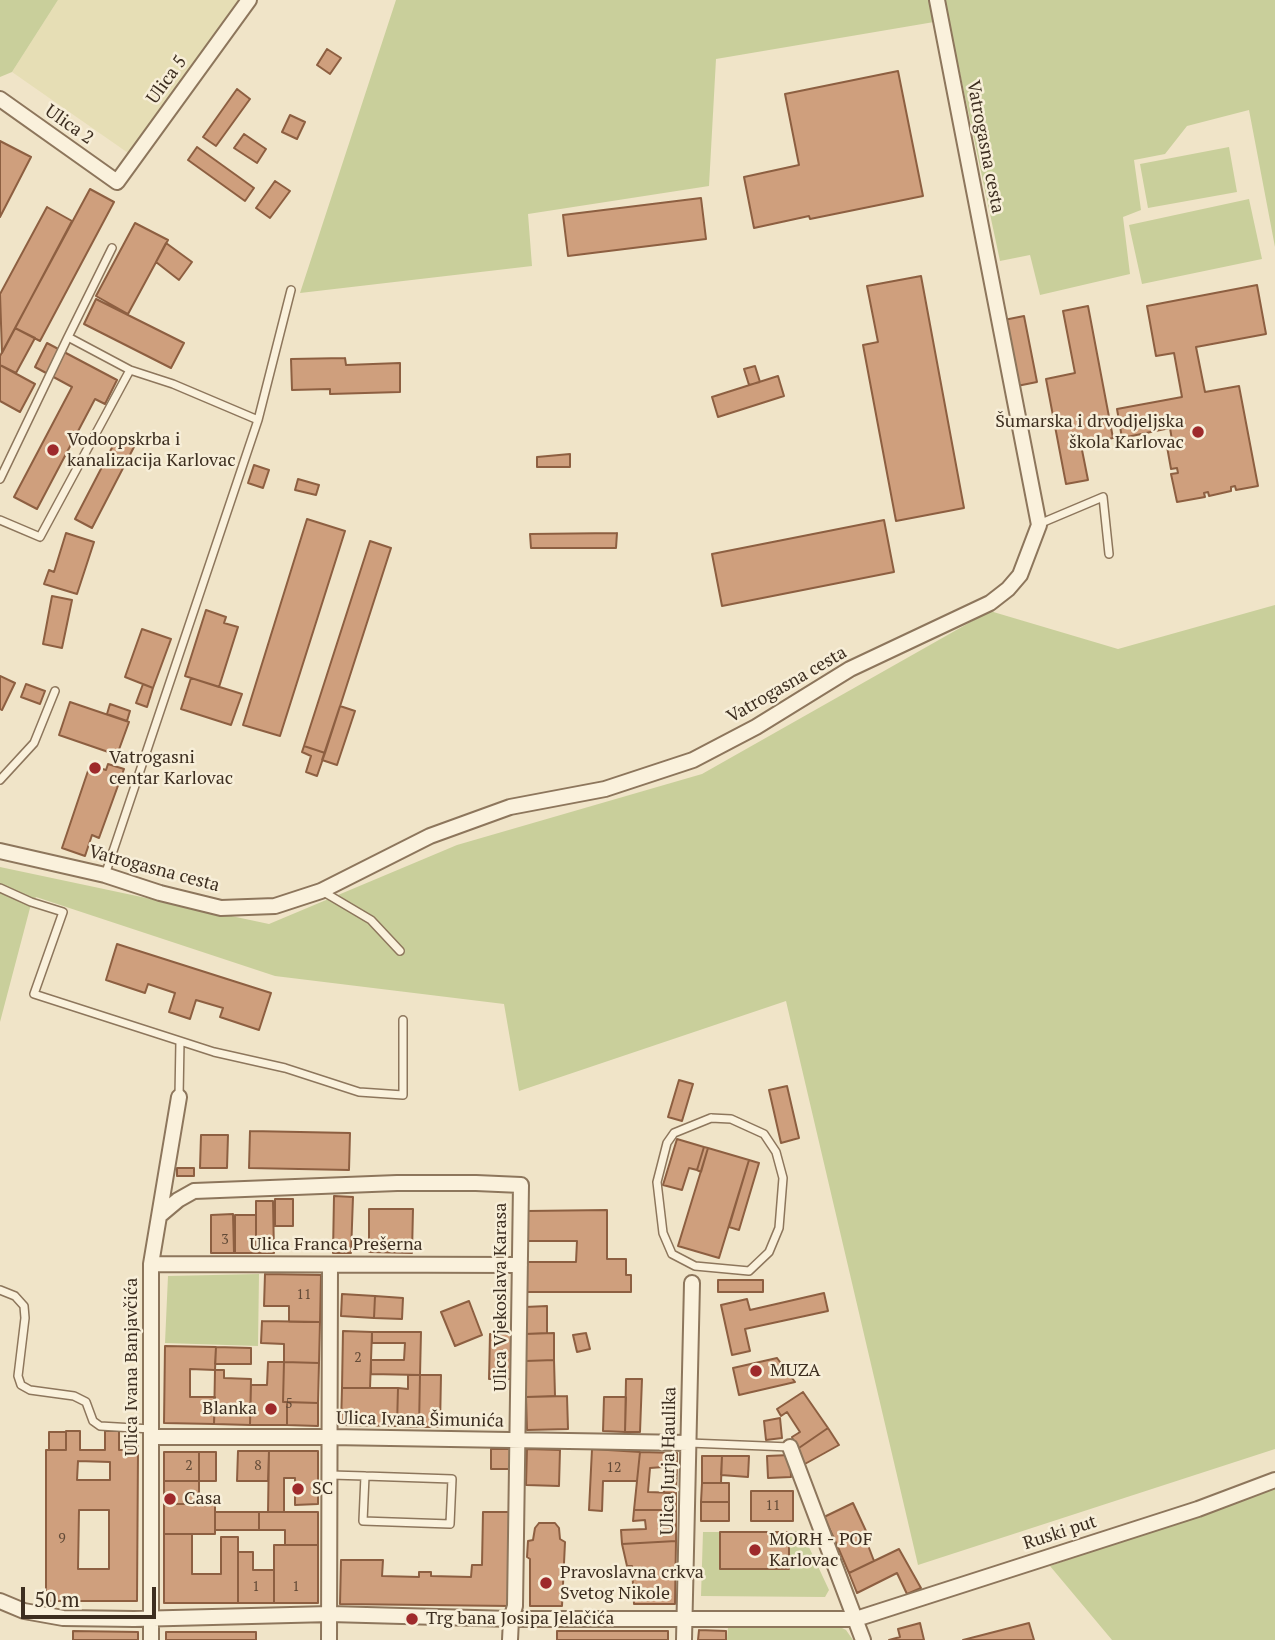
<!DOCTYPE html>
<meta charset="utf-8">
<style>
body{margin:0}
#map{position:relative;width:1275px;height:1640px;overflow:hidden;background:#f0e4c8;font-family:"PT Serif",serif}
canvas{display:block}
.scale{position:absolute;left:21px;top:1587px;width:135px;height:32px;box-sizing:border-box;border:4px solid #3d2e20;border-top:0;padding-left:9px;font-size:21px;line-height:24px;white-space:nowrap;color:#3d2e20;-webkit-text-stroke:5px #f7eed8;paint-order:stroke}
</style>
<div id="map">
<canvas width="1275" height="1640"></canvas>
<div class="scale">50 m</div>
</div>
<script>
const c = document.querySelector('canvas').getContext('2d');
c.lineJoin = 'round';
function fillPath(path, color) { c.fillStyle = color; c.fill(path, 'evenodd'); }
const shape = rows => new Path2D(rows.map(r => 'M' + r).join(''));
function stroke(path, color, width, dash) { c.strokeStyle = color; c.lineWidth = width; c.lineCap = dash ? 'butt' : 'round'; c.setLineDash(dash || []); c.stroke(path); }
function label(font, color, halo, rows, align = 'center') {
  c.font = font + ' "PT Serif",serif'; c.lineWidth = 5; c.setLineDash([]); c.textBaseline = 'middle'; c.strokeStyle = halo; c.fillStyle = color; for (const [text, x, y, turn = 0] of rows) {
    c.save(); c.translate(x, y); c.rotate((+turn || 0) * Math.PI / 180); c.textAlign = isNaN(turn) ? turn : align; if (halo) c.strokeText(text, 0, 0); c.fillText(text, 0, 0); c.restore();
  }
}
const farmland = shape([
 [58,0,244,0,131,155,12,72]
]);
const green = shape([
 [0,0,58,0,12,72,0,77],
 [396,0,1275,0,1275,247,1249,110,1187,126,1165,154,1134,160,1141,210,1123,217,1130,274,1040,295,1030,255,1000,261,947,12,934,22,716,59,709,186,528,214,532,266,300,293],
 [1229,147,1237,192,1148,208,1140,164],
 [1249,199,1262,259,1142,284,1129,225],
 [1275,605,1275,1449,918,1565,786,1001,519,1091,504,1004,275,976,36,897,30,908,0,1022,0,867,269,924,457,845,702,774,990,611,1118,649],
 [259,1274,258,1346,165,1343,168,1276],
 [1275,1488,1275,1640,1112,1640,1050,1566],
 [797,1531,808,1545,829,1590,825,1597,701,1596,703,1532,720,1532,720,1569,789,1569,789,1532],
 [838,1626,846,1630,853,1640,727,1640,728,1627]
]);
const building = shape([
 [327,49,341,58,330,74,317,65,327,49],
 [898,71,923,196,810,219,809,216,754,228,744,177,799,165,785,94,898,71],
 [237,89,250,99,216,146,203,137,237,89],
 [290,115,305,122,297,139,282,132,290,115],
 [244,134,266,149,257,163,234,148,244,134],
 [0,141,31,157,0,217,0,141],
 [197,147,254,188,245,201,188,160,197,147],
 [275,181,290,191,270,218,256,208,275,181],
 [90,189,114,202,40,341,15,328,90,189],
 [701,198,706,239,568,256,563,215,701,198],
 [47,207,72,221,2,353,0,294,47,207],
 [135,223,168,240,128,314,96,296,135,223],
 [166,243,192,262,179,280,156,262,166,243],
 [921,276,964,508,896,521,863,345,878,342,867,286,921,276],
 [1257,285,1266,334,1196,347,1205,392,1239,386,1258,486,1236,490,1235,486,1231,487,1231,491,1209,496,1208,492,1204,493,1205,497,1177,502,1171,474,1178,473,1177,468,1171,469,1166,441,1172,440,1170,428,1122,438,1117,409,1182,397,1174,353,1156,356,1147,306,1257,285],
 [96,299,184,343,171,368,84,324,96,299],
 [1088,306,1113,438,1081,445,1088,480,1066,484,1046,379,1075,373,1063,311,1088,306],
 [1024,316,1037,382,1017,386,1004,320,1024,316],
 [15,328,35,338,16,373,0,365,0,356,15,328],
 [47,343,117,380,105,404,95,399,37,509,14,497,72,387,35,367,47,343],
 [345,358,346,365,400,363,400,392,330,394,330,389,292,390,291,359,345,358],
 [0,365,35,384,20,412,0,401,0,365],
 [755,366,760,382,749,385,744,369,755,366],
 [778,376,784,396,718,417,712,397,778,376],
 [118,436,135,445,92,528,75,519,118,436],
 [570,454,570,467,537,467,537,457,570,454],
 [254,465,269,470,263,488,248,483,254,465],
 [298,479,319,485,316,495,295,490,298,479],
 [307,519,345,531,280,736,243,725,307,519],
 [884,520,894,572,722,606,712,554,884,520],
 [66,533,94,542,77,594,44,584,49,570,54,572,66,533],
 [617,533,616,548,531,548,530,534,617,533],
 [370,541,391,548,325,753,304,746,370,541],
 [52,596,72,600,62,648,43,644,52,596],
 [206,610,226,617,224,623,238,627,219,687,185,676,206,610],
 [142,629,171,639,153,688,125,677,142,629],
 [0,676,15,683,2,710,0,709,0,676],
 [191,678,242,694,231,725,181,709,191,678],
 [26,684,45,691,40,704,21,697,26,684],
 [143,684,153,688,147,707,136,703,143,684],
 [70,702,129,722,117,755,59,735,70,702],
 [110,704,130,711,127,721,107,714,110,704],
 [340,706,355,711,337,765,322,760,340,706],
 [304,746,325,753,317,776,306,772,311,756,302,752,304,746],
 [108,764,124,769,99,838,92,835,85,856,62,848,90,765,106,770,108,764],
 [117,944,271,993,259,1030,220,1017,223,1008,196,1000,190,1019,169,1012,175,993,148,984,145,993,106,980,117,944],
 [679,1080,693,1084,682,1121,668,1117,679,1080],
 [787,1086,799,1138,781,1143,769,1090,787,1086],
 [250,1131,350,1133,349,1170,249,1168,250,1131],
 [201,1135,228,1135,227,1168,200,1168,201,1135],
 [677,1139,704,1147,697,1170,689,1168,682,1190,663,1185,677,1139],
 [704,1147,708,1148,701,1172,697,1170,704,1147],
 [708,1148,749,1160,719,1258,678,1246,708,1148],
 [749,1160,759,1163,739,1230,729,1227,749,1160],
 [177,1168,194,1168,194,1176,177,1176,177,1168],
 [334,1196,353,1197,351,1253,333,1253,334,1196],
 [275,1199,293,1199,293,1226,275,1226,275,1199],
 [256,1201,273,1201,274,1253,256,1253,256,1201],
 [369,1209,413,1209,412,1253,369,1252,369,1209],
 [607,1210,607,1259,626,1259,626,1275,631,1275,631,1292,526,1292,526,1262,576,1262,577,1241,527,1241,527,1211,607,1210],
 [233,1214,234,1253,211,1253,211,1215,233,1214],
 [235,1215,256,1215,256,1253,235,1253,235,1215],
 [265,1274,321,1275,320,1322,289,1322,289,1306,264,1306,265,1274],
 [718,1280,763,1280,763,1292,718,1292,718,1280],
 [824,1293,828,1311,745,1329,750,1351,732,1355,721,1305,747,1299,750,1310,824,1293],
 [342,1294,375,1296,374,1318,341,1316,342,1294],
 [375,1296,403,1298,402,1319,374,1318,375,1296],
 [469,1301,482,1335,455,1346,441,1312,469,1301],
 [547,1306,547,1333,525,1334,525,1307,547,1306],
 [262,1321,320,1322,319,1363,284,1362,284,1344,261,1343,262,1321],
 [343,1331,372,1332,370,1388,342,1388,343,1331],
 [372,1332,421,1332,420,1375,371,1374,371,1360,404,1360,405,1343,372,1343,372,1332],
 [554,1333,554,1360,526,1361,525,1334,554,1333],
 [586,1333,590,1349,577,1352,573,1335,586,1333],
 [490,1334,516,1334,515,1379,489,1379,490,1334],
 [165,1346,216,1347,215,1370,190,1369,190,1397,215,1397,214,1424,164,1423,165,1346],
 [216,1347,251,1348,251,1364,215,1364,216,1347],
 [777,1358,795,1382,739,1395,733,1368,777,1358],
 [554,1360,555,1396,526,1397,526,1361,554,1360],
 [268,1362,284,1362,283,1402,287,1402,287,1425,250,1425,251,1385,267,1385,268,1362],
 [284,1362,319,1363,318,1403,283,1402,284,1362],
 [215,1370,224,1370,224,1378,251,1379,250,1425,214,1424,215,1370],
 [408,1375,420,1375,419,1427,397,1426,398,1388,408,1389,408,1375],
 [420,1375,441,1375,440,1427,419,1427,420,1375],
 [626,1379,642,1379,640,1432,625,1432,626,1379],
 [342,1388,398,1388,397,1426,341,1425,342,1388],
 [803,1392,828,1428,796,1450,792,1437,800,1432,787,1412,781,1416,777,1409,803,1392],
 [567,1396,568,1429,527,1430,526,1397,567,1396],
 [604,1397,626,1397,625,1432,603,1431,604,1397],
 [287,1402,318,1403,318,1426,287,1425,287,1402],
 [780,1418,782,1438,766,1440,764,1421,780,1418],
 [828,1428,839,1445,803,1465,796,1450,828,1428],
 [66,1431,80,1431,80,1450,105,1450,105,1431,119,1431,119,1450,138,1450,137,1601,46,1601,46,1450,66,1450,66,1431],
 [78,1461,110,1462,110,1480,77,1480,78,1461],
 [79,1510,109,1510,109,1569,78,1569,79,1510],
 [49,1432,66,1432,66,1450,49,1450,49,1432],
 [138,1435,138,1450,128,1450,128,1436,138,1435],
 [491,1449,513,1449,513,1469,491,1469,491,1449],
 [527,1449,560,1450,559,1486,526,1485,527,1449],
 [592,1449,640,1452,637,1481,603,1481,602,1511,589,1510,592,1449],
 [238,1451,269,1451,268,1481,237,1481,238,1451],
 [269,1451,318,1451,318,1504,295,1505,295,1478,284,1478,284,1512,268,1512,269,1451],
 [164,1452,199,1452,199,1481,164,1481,164,1452],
 [199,1452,216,1452,216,1481,199,1481,199,1452],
 [640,1452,677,1453,677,1466,650,1468,648,1492,676,1493,676,1510,634,1510,640,1452],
 [790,1455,791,1477,768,1478,767,1456,790,1455],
 [702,1456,722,1456,721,1483,702,1483,702,1456],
 [722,1456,749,1456,748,1477,721,1475,722,1456],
 [677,1466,676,1493,664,1493,665,1467,677,1466],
 [164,1481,199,1481,199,1504,164,1504,164,1481],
 [702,1483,729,1483,729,1502,701,1502,702,1483],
 [751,1491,793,1491,793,1521,751,1521,751,1491],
 [701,1502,729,1502,729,1521,701,1521,701,1502],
 [853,1503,866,1531,837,1545,824,1517,853,1503],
 [164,1504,215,1504,215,1534,164,1534,164,1504],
 [634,1510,676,1510,676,1541,622,1544,621,1530,646,1529,645,1520,633,1521,634,1510],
 [215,1512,259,1512,259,1530,215,1530,215,1512],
 [259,1512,318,1512,318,1545,285,1545,285,1530,259,1530,259,1512],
 [483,1512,512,1512,510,1606,340,1604,341,1560,383,1560,382,1576,419,1577,419,1572,431,1572,431,1576,471,1577,472,1565,482,1565,483,1512],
 [539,1523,555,1523,559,1528,560,1539,565,1542,562,1606,530,1606,530,1559,527,1557,528,1541,533,1540,535,1528,539,1523],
 [866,1531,870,1538,866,1540,874,1561,849,1573,837,1545,866,1531],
 [720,1532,789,1532,789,1569,720,1569,720,1532],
 [164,1534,192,1534,192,1574,221,1574,221,1537,238,1537,238,1603,164,1603,164,1534],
 [676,1541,675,1604,634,1604,632,1566,627,1566,622,1544,676,1541],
 [274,1545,318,1545,318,1603,274,1603,274,1545],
 [899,1549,921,1588,907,1594,897,1573,857,1593,849,1573,899,1549],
 [238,1552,253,1552,253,1570,274,1570,274,1603,238,1603,238,1552],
 [920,1623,924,1640,889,1640,900,1637,898,1629,920,1623],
 [1029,1623,1034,1640,963,1640,1029,1623],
 [699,1630,726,1631,726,1640,698,1640,699,1630],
 [73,1631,138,1632,138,1640,73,1640,73,1631],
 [557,1631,668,1631,668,1640,557,1640,557,1631],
 [166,1632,256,1632,256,1640,166,1640,166,1632]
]);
const lane = shape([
 [112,248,68,337,130,370],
 [0,479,68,337],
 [0,520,40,537,130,370,173,384,258,420],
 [1039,524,1103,497,1109,554],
 [0,780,34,743,55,691],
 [105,875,258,420,291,290],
 [0,888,31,902,63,912,34,994,180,1041],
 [322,891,371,920,400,951],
 [179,1097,180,1041,214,1052,285,1068,359,1092,403,1095,403,1020],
 [711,1118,731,1119,764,1134,776,1152,783,1178,779,1228,769,1252,749,1271,695,1266,672,1254,663,1233,657,1182,667,1143,674,1133,711,1118],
 [0,1290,15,1296,24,1306,25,1318,18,1376,21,1385,30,1390,74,1396,86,1402,93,1421,100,1426,151,1429],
 [689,1443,790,1447],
 [331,1475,365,1476,452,1479,450,1524,363,1521,365,1476]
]);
const street = shape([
 [0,99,117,182,249,0],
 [0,851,105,875,160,893,221,908,275,906,321,891,430,836,510,807,605,789,693,760,756,727,850,669,990,603,1008,589,1020,575,1039,525,937,0],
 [159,1216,178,1200,194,1191,397,1183,476,1183,521,1185,515,1606,511,1619,510,1640],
 [151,1264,520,1265],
 [152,1437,331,1437,688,1443],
 [790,1447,863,1640],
 [0,1601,24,1611,63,1618,134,1619,330,1614,511,1619,856,1619,1198,1509,1275,1480],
 [151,1640,151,1264,179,1097],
 [329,1640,330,1265],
 [684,1640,692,1283]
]);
const markers = [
 [1198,432,7,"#9e2a2b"],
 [53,450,7,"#9e2a2b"],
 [95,768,7,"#9e2a2b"],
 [756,1371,7,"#9e2a2b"],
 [271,1409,7,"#9e2a2b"],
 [298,1489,7,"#9e2a2b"],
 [170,1499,7,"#9e2a2b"],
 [755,1550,7,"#9e2a2b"],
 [546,1583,7,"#9e2a2b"],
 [412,1619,7,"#9e2a2b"]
];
const numberNames = [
 ["3",225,1240],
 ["11",304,1295],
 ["2",358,1358],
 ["5",289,1404],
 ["2",189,1466],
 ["8",258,1466],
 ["12",614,1468],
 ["11",773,1506],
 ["9",62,1539],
 ["1",256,1587],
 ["1",296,1587]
];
const streetNames = [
 ["Ulica 5",167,80,-54],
 ["Ulica 2",69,125,35],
 ["Vatrogasna cesta",985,147,79],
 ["Vatrogasna cesta",787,685,-30],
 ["Vatrogasna cesta",154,869,15],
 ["Ulica Franca Prešerna",336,1245],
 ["Ulica Vjekoslava Karasa",501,1297,-90],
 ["Ulica Ivana Banjavčića",132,1367,-90],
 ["Ulica Ivana Šimunića",420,1420,1],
 ["Ulica Jurja Haulika",669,1461,-89],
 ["Ruski put",1060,1533,-18]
];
const poiNames = [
 ["Šumarska i drvodjeljska",1184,422,"right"],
 ["škola Karlovac",1184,443,"right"],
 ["Vodoopskrba i",67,440],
 ["kanalizacija Karlovac",67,461],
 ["Vatrogasni",109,758],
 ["centar Karlovac",109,779],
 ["MUZA",770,1371],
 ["Blanka",257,1409,"right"],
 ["SC",312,1489],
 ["Casa",184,1499],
 ["MORH - POF",769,1540],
 ["Karlovac",769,1561],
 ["Pravoslavna crkva",560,1573],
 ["Svetog Nikole",560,1594],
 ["Trg bana Josipa Jelačića",426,1619]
];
fillPath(farmland, '#e6deb5');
fillPath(green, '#c9cf9b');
fillPath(building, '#cf9f7d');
stroke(building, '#8d5f41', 2);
stroke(lane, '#8d765c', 10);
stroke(street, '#8d765c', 18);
stroke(lane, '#faf1dc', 7);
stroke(street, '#faf1dc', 14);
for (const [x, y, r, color] of markers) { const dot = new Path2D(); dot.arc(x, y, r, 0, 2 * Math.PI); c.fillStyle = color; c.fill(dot); stroke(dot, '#f7eed8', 2.5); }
label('14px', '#624a37', null, numberNames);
label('18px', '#3d2e20', '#f7eed8', streetNames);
label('18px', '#3d2e20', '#f7eed8', poiNames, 'left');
</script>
